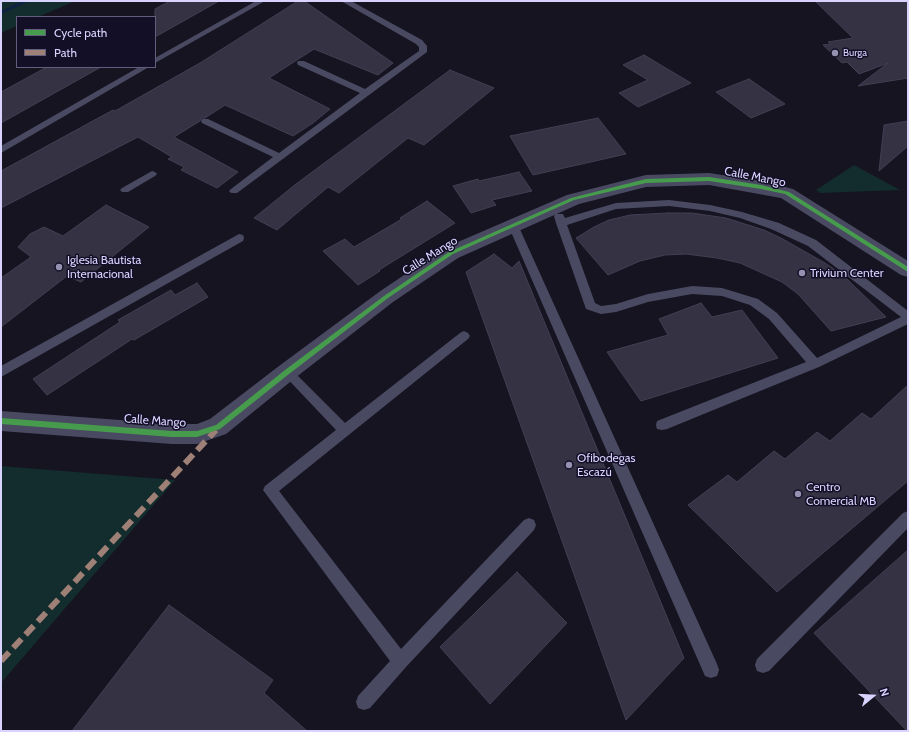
<!DOCTYPE html>
<meta charset="utf-8">
<style>
body{margin:0}
#map{position:relative;width:909px;height:732px;overflow:hidden;background:#161421;font-family:Cabin,sans-serif}
canvas{display:block}
.frame{position:absolute;inset:0;border:2px solid #d9d4ff;pointer-events:none}
.legend{position:absolute;left:16px;top:16px;width:140px;height:52px;box-sizing:border-box;background:#130f26;border:1px solid #625e7d;margin:0;padding:5px 7px;list-style:none;font-size:12px;color:#d9d4ff}
.legend li{display:flex;align-items:center;gap:8px;height:20px}
.legend b{width:20px;border:1px solid #625e7d}
.north{position:absolute;left:853px;top:676px;width:40px;height:40px;-webkit-text-stroke:3px #130f26;paint-order:stroke;rotate:72deg;font-size:11px;font-weight:700;line-height:16px;text-align:center;color:#d9d4ff}
.north::after{content:'';display:block;margin:auto;width:14px;height:18px;background:#d9d4ff;clip-path:polygon(50% 0,100% 100%,50% 72%,0 100%)}
</style>
<div id="map">
<canvas width="909" height="732"></canvas>
<div class="frame"></div>
<ul class="legend">
<li><b style="height:5px;background:#469c4c"></b>Cycle path</li>
<li><b style="height:5px;background:#9e8076"></b>Path</li>
</ul>
<div class="north">N</div>
</div>
<script>
const c = document.querySelector('canvas').getContext('2d');
c.lineJoin = 'round';
function fillPath(path, color) { c.fillStyle = color; c.fill(path, 'evenodd'); }
const shape = rows => new Path2D(rows.map(r => 'M' + r).join(''));
function stroke(path, color, width, dash) { c.strokeStyle = color; c.lineWidth = width; c.lineCap = dash ? 'butt' : 'round'; c.setLineDash(dash || []); c.stroke(path); }
function label(font, color, halo, rows, align = 'center') {
  c.font = font + ' Cabin,sans-serif'; c.lineWidth = 3; c.setLineDash([]); c.textBaseline = 'middle'; c.strokeStyle = halo; c.fillStyle = color; for (const [text, x, y, turn = 0] of rows) {
    c.save(); c.translate(x, y); c.rotate((+turn || 0) * Math.PI / 180); c.textAlign = isNaN(turn) ? turn : align; if (halo) c.strokeText(text, 0, 0); c.fillText(text, 0, 0); c.restore();
  }
}
const green = shape([
 [1,1,75,1,38,17,17,17,17,26,1,33],
 [854,165,900,190,820,193,816,190],
 [1,466,175,480,1,683]
]);
const stream = shape([
 [23,1,29,1,1,14,1,11,23,1]
]);
const building = shape([
 [170,1,219,1,155,37,155,9,170,1],
 [298,1,304,1,393,63,378,75,314,49,269,78,330,109,313,123,293,136,225,105,205,118,201,118,200,121,174,137,238,172,217,188,181,170,184,167,168,159,172,157,138,137,1,208,1,171,113,110,115,111,200,63,298,1],
 [815,1,908,1,908,78,858,86,888,63,859,74,847,62,842,63,823,45,831,44,828,42,853,38,815,1],
 [644,55,664,67,691,83,638,107,619,93,648,80,623,65,644,55],
 [47,67,101,67,1,123,1,92,47,67],
 [450,70,494,88,424,145,408,138,339,193,328,187,277,230,254,218,296,184,450,70],
 [749,79,785,104,751,118,716,92,749,79],
 [598,118,626,154,533,175,510,136,598,118],
 [908,121,908,146,879,171,884,125,908,121],
 [519,172,532,191,492,200,496,205,471,213,453,186,478,179,479,181,519,172],
 [427,201,455,223,379,270,380,271,358,285,323,251,345,239,354,247,402,219,400,218,427,201],
 [106,205,149,227,81,282,67,276,1,327,1,278,31,257,18,247,30,234,44,227,63,236,106,205],
 [668,213,692,213,726,218,764,230,781,238,825,263,845,277,886,317,831,331,798,294,782,282,740,263,717,258,686,254,665,255,640,261,608,275,576,238,594,227,609,220,630,215,668,213],
 [494,254,512,268,519,261,684,658,626,720,466,272,494,254],
 [197,283,208,297,134,340,132,339,47,395,33,379,120,322,118,320,171,290,175,295,197,283],
 [701,303,712,317,742,310,778,358,641,401,607,352,668,335,659,319,701,303],
 [908,385,908,481,777,592,688,505,728,475,737,482,774,451,785,459,817,432,830,441,862,413,871,419,908,385],
 [908,550,908,731,907,731,814,633,908,550],
 [517,572,567,623,490,704,440,647,517,572],
 [169,605,273,680,264,693,307,731,72,731,169,605]
]);
const service = shape([
 [256,1,265,1,155,63,155,58,256,1],
 [341,1,351,1,422,40,427,46,427,52,237,193,231,193,229,191,231,189,273,157,202,123,201,121,202,119,208,119,279,153,360,93,298,65,297,63,298,61,304,61,365,89,419,51,419,47,416,44,341,1],
 [139,67,149,67,1,153,1,146,139,67],
 [152,171,155,172,157,174,155,176,128,192,122,192,120,190,122,188,152,171],
 [669,200,710,205,742,212,779,223,816,240,908,311,908,324,819,367,667,429,662,430,657,429,656,425,657,421,806,362,769,319,750,305,722,296,692,294,648,302,616,312,601,314,586,309,556,223,554,216,555,214,563,214,565,218,616,203,669,200],
 [669,206,710,211,740,218,771,229,808,246,901,317,817,358,777,313,758,299,722,288,692,286,648,294,616,304,601,306,595,303,567,225,616,209,669,206],
 [513,221,517,222,518,225,717,664,719,670,717,676,711,678,705,676,508,225,509,222,513,221],
 [239,234,243,235,244,238,243,241,1,377,1,366,239,234],
 [464,331,468,333,470,336,468,339,279,491,401,649,524,520,529,518,534,520,536,525,534,530,406,667,370,708,364,710,358,708,356,702,358,696,390,661,263,490,265,486,336,430,281,372,283,369,287,367,291,369,345,423,460,333,464,331],
 [908,511,908,528,769,671,763,673,757,671,755,665,757,659,903,513,908,511]
]);
const minor = shape([
 [709,173,761,181,793,189,908,261,908,277,901,275,781,198,709,185,646,187,579,204,458,258,393,302,295,378,226,434,197,444,172,444,1,431,1,411,172,424,197,424,210,419,279,366,379,292,444,248,567,195,646,175,709,173]
]);
const quiet = shape([
 [1,661,216,430]
]);
const cycleway = shape([
 [709,177,761,185,789,192,908,267,908,272,785,194,761,189,709,181,646,183,574,200,453,254,388,298,289,374,220,429,197,437,172,437,1,424,1,418,172,431,197,431,216,425,285,370,384,296,449,252,571,198,646,179,709,177]
]);
const markers = [
 [835,53,4,"#9591b1"],
 [59,267,4,"#9591b1"],
 [802,273,4,"#9591b1"],
 [569,465,4,"#9591b1"],
 [798,494,4,"#9591b1"]
];
const farPoinames = [
 ["Burga",843,53]
];
const streetNames = [
 ["Calle Mango",755,177,11],
 ["Calle Mango",430,256,-32],
 ["Calle Mango",155,421,4]
];
const poiNames = [
 ["Iglesia Bautista",67,260],
 ["Internacional",67,274],
 ["Trivium Center",810,273],
 ["Ofibodegas",577,458],
 ["Escazú",577,472],
 ["Centro",806,487],
 ["Comercial MB",806,501]
];
fillPath(green, '#132c2d');
fillPath(stream, '#0d2144');
fillPath(building, '#343243');
stroke(building, '#433f54', 1);
fillPath(service, '#4a4962');
fillPath(minor, '#4a4962');
stroke(quiet, '#9e8076', 6, [12, 6]);
fillPath(cycleway, '#469c4c');
for (const [x, y, r, color] of markers) { const dot = new Path2D(); dot.arc(x, y, r, 0, 2 * Math.PI); c.fillStyle = color; c.fill(dot); stroke(dot, '#130f26', 1.5); }
label('10px', '#d9d4ff', '#130f26', farPoinames, 'left');
label('12px', '#d9d4ff', '#130f26', streetNames);
label('12px', '#d9d4ff', '#130f26', poiNames, 'left');
</script>
